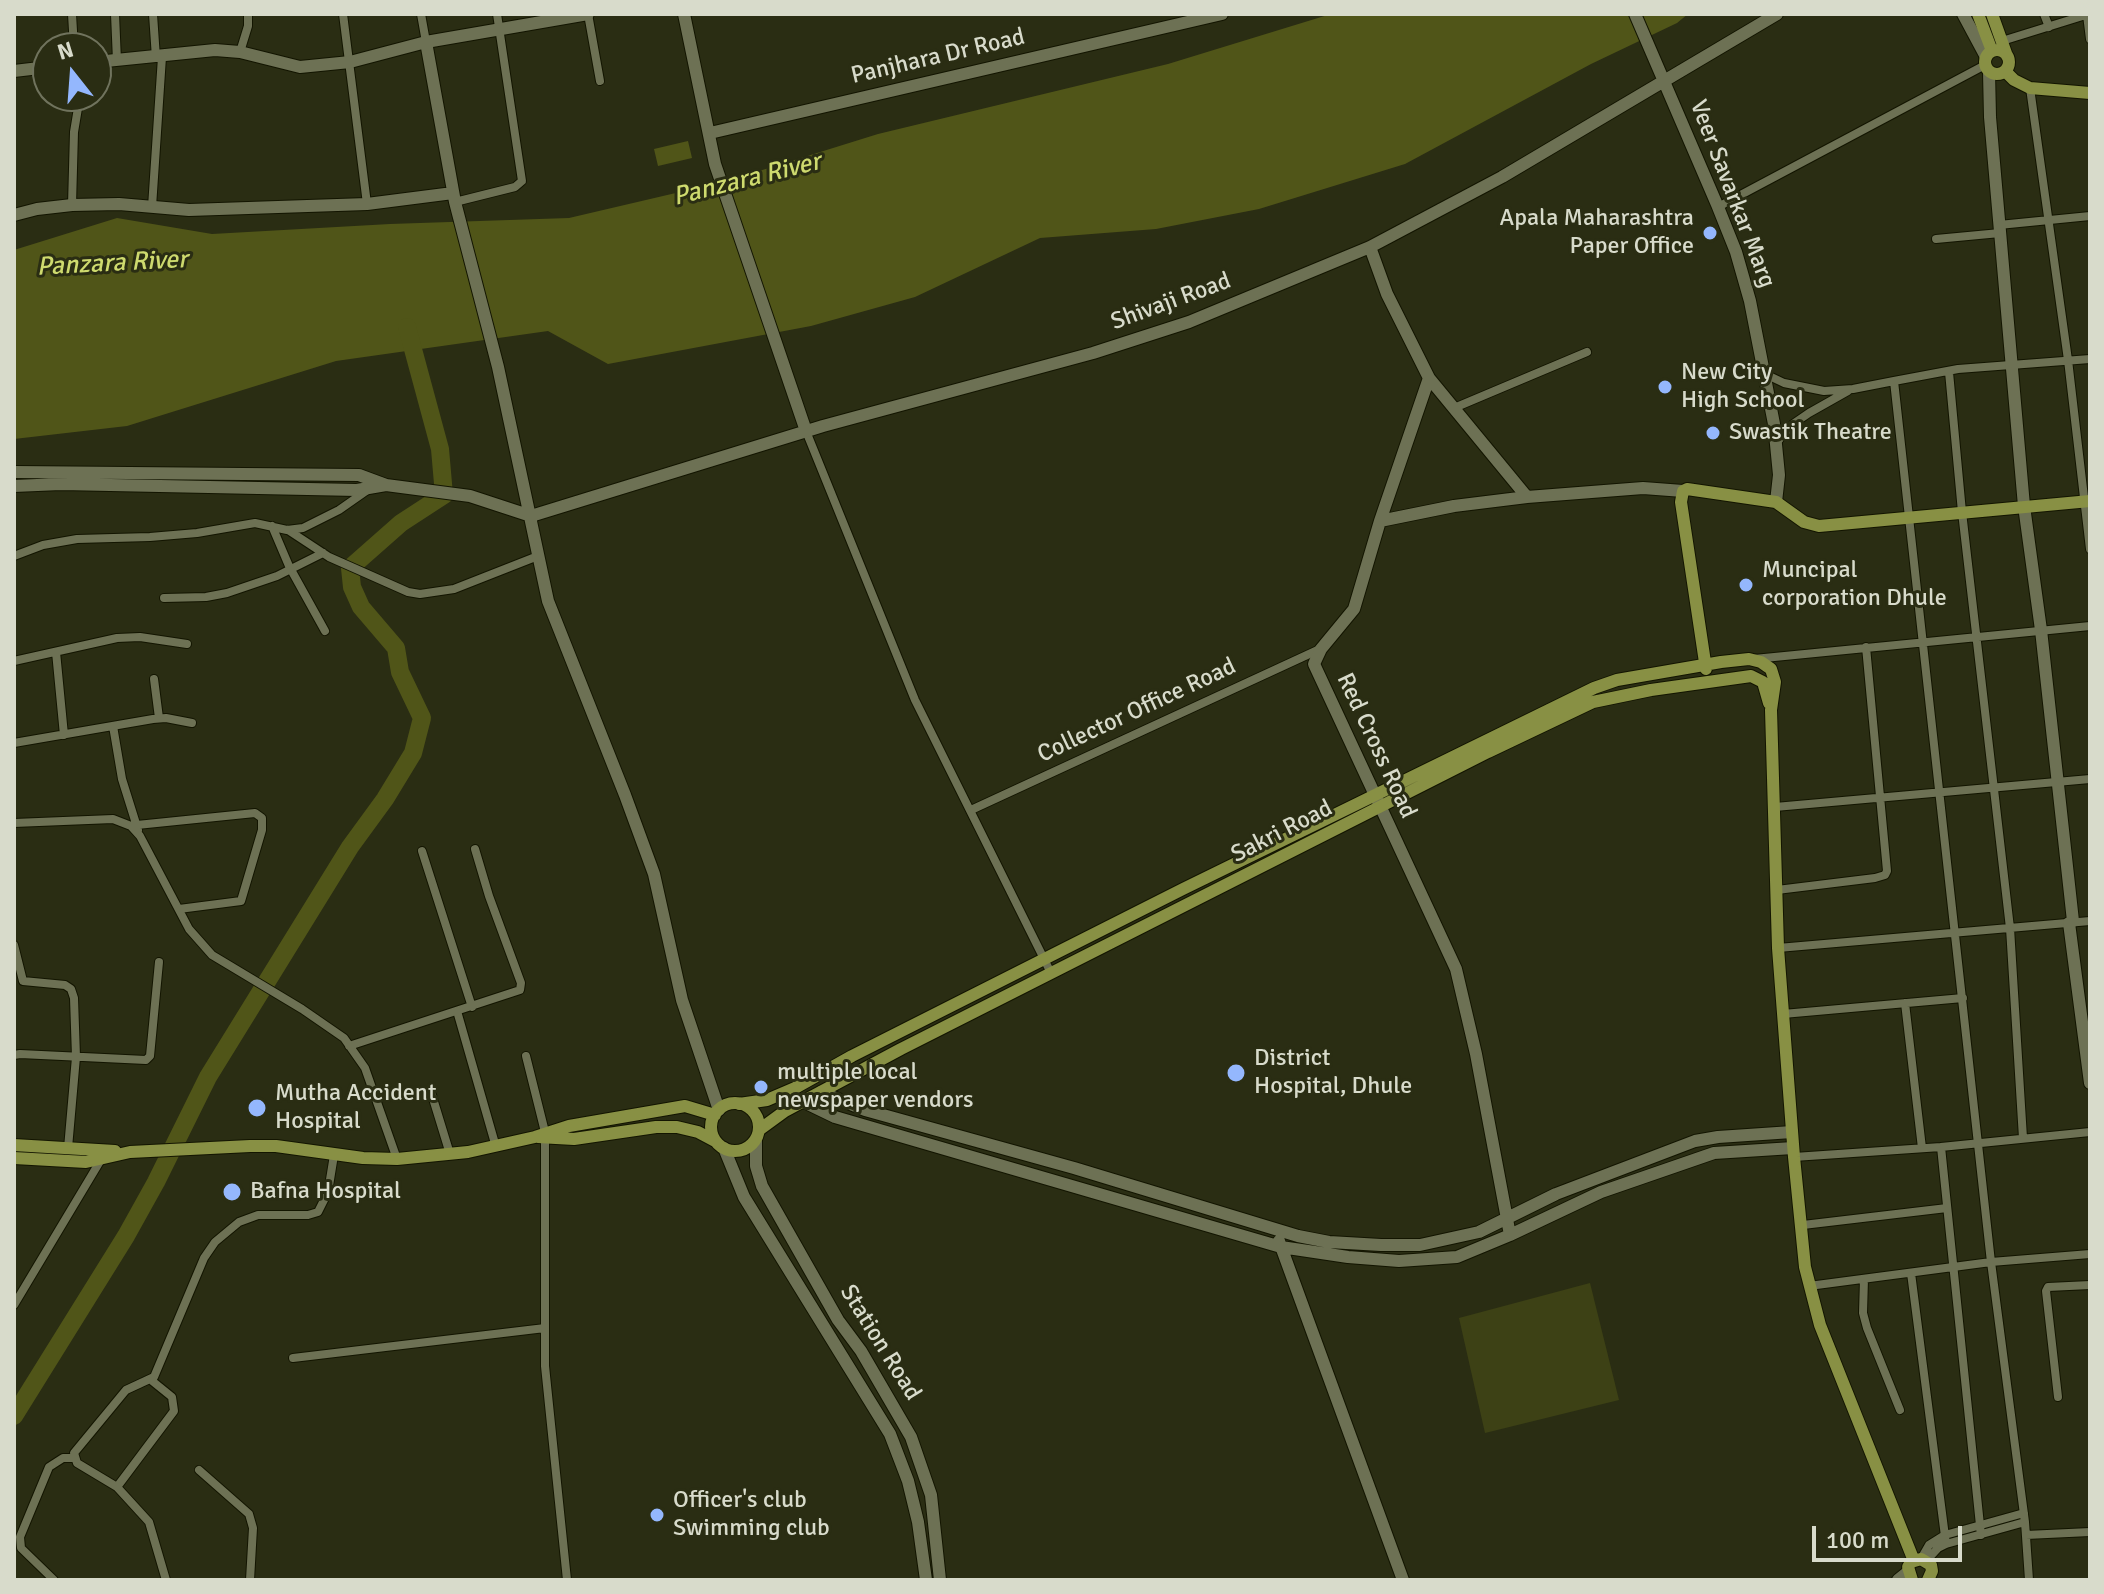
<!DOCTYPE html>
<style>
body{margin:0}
#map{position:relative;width:2104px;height:1594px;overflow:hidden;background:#2a2d13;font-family:Signika,sans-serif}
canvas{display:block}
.frame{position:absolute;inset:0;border:16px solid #d8dbcb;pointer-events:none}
.north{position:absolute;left:32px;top:32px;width:80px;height:80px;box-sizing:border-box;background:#2a2d13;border:2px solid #70735d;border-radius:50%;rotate:343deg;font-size:22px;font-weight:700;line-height:32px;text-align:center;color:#d8dbcb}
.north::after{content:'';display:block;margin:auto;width:28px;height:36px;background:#94b7fd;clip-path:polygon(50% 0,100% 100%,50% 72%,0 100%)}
.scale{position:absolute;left:1812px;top:1526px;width:150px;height:36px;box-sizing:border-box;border:4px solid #d8dbcb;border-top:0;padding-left:10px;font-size:24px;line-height:28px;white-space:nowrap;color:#d8dbcb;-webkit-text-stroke:6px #2a2d13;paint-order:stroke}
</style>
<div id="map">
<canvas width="2104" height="1594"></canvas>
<div class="frame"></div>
<div class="north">N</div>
<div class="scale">100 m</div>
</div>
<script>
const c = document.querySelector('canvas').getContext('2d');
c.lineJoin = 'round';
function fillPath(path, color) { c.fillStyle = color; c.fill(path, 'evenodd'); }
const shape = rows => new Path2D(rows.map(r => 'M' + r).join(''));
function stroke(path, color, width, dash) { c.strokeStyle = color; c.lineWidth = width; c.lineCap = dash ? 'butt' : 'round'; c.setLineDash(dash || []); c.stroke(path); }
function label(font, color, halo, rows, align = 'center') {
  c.font = font + ' Signika,sans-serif'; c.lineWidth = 6; c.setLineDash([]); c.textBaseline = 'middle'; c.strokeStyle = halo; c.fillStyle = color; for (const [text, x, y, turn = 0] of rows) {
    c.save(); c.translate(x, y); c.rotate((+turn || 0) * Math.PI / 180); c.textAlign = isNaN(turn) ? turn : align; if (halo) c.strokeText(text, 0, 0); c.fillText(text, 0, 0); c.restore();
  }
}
const green = shape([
 [1590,1283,1619,1400,1485,1433,1459,1318]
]);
const water = shape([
 [1331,14,1688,14,1677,23,1591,64,1405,164,1259,209,1156,229,1040,238,915,297,811,326,608,364,548,331,336,361,127,426,14,439,14,250,117,218,212,234,390,224,569,218,727,181,878,134,1168,64],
 [688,141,692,158,658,166,654,149]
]);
const river = shape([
 [14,1416,126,1236,156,1182,208,1077,350,847,385,799,413,753,422,718,400,672,396,648,361,607,352,587,350,568,401,523,444,495,440,449,407,327]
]);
const street = shape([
 [72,14,74,48],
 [115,14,117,61],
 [153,14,156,58],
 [343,14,367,204],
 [421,14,426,42],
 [588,14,600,81],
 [2044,14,2049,27],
 [2087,15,2090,39],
 [2002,41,2089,14],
 [240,52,248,26,248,14],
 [2030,88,2068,360,2090,549],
 [455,202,515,187,522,181,497,14],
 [72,205,74,132,80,96],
 [152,207,162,57],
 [1718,207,1985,65],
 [1999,225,2090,216],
 [1936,239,2000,233],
 [1949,372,1962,512,2010,928,2023,1138],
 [1765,374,1784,383,1824,391,1853,389,1894,381],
 [1454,408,1587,352],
 [806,431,915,700,1051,973],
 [1776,443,1793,424,1809,413,1848,391],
 [272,526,289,566,325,631],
 [288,530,329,557,408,592,420,594,454,589,538,556],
 [14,556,43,545,77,539,150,537,197,533,255,523,287,530,303,528,339,510,369,489],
 [164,598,206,597,227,593,277,576,323,553],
 [56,652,64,735],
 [1754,659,2090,626],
 [14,661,117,638,140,637,187,644],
 [154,679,159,718],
 [113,726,122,779,138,830],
 [14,743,153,719,166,718,192,723],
 [1775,807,2090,779],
 [971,810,1320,649],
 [14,823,113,819,131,826,140,836,189,929,212,955,302,1009,344,1038,365,1068,397,1159],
 [137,825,255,813,262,818,262,830,241,901,179,909],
 [422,851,472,1007],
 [1777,890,1875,878,1885,875,1887,871,1866,647],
 [14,945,23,981,65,985,71,989,74,998,76,1057,68,1148],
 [1778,948,2090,921],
 [1905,1003,1922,1148],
 [457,1011,496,1147],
 [1783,1014,1963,998],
 [349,1046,520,990,521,983,489,896,475,849],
 [14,1055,20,1054,146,1060,150,1056,159,962],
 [526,1056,545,1132,545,1366,567,1580],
 [431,1092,450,1154],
 [1941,1147,1981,1535],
 [1794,1157,1941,1147,2090,1132],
 [1803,1225,1947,1208],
 [1911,1273,1946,1544],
 [1864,1279,1863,1313,1867,1328,1900,1410],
 [1809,1286,1991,1262,2090,1254],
 [14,1305,102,1158],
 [293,1358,545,1328],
 [2058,1397,2046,1291,2048,1287,2090,1285],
 [199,1470,249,1514,253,1528,250,1580],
 [117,1487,174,1411,172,1397,151,1380],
 [2026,1535,2090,1532],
 [1921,1559,1929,1545,1945,1535,2024,1513],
 [1927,1560,1938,1548,1946,1544,2025,1522],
 [54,1580,21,1548,20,1537,49,1467,63,1458,74,1458],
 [166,1580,149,1522,117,1487,77,1463,74,1453,126,1390,154,1377,204,1258,215,1242,239,1222,258,1215,308,1215,318,1212,328,1192,334,1155],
 [2029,1580,2025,1522,1991,1262,1894,381,1958,369,2090,359]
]);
const secondary = shape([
 [684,14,715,164,806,431],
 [1635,14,1718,207,1736,252,1750,301,1774,424,1779,475,1776,502],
 [1963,14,1986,57],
 [426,42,455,202,498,367,548,601,625,795,654,874,682,1000,719,1110],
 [96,62,215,50,240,52,300,67,350,62,426,42,588,14],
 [14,71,48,67],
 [1989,72,1990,117,2024,506,2041,630,2073,921,2069,923,2090,1083],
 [710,133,1222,14],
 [14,215,37,209,72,205,119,204,189,210,367,204,453,193],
 [1370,247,1387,294,1429,378,1380,521,1354,609,1321,649,1314,664,1456,969,1476,1054,1510,1235],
 [1429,378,1527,497,1643,488,1683,491],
 [14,472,359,475,386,485,470,496,531,516,823,426,1093,353,1189,322,1370,247,1502,177,1777,14],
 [14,486,61,484,357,490,386,485],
 [1380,521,1454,506,1527,497],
 [821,1092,865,1110,1074,1168,1298,1236,1329,1242,1381,1245,1420,1245,1479,1232,1556,1194,1695,1141,1718,1137,1792,1132],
 [804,1102,835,1117,1281,1247,1348,1257,1399,1261,1457,1257,1510,1235,1601,1192,1714,1153,1793,1148],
 [756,1140,756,1166,762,1186,838,1320,861,1351,911,1437,931,1495,940,1580],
 [724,1148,744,1197,890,1434,908,1481,918,1522,926,1580],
 [1279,1241,1403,1580],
 [1898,1580,1908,1572]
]);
const primary = shape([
 [1978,14,1992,51],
 [1992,14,2007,56],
 '1985 62a12 12 0 1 1 24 0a12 12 0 1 1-24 0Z',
 [2005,71,2014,80,2030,88,2090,93],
 [1706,669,1681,502,1683,491,1687,489,1776,502,1804,522,1819,526,2090,501],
 '711 1127a24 24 0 1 1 48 0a24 24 0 1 1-48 0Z',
 [739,1104,767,1100,795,1088,852,1056,1183,889,1594,688,1617,680,1721,662,1749,659,1761,662,1771,669,1775,682,1771,710,1778,948,1794,1157,1805,1267,1820,1325,1914,1561],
 [759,1130,785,1111,901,1049,1488,752,1593,702,1651,690,1751,676,1763,682,1769,703],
 [538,1137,574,1139,656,1127,677,1127,698,1132,715,1141],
 [14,1145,115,1151],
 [14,1158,86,1162,130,1152,250,1146,276,1146,363,1158,397,1159,468,1152,535,1137,569,1126,685,1106,715,1115],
 [1912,1580,1908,1567,1911,1562,1921,1559,1931,1565,1932,1571,1928,1580]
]);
const markers = [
 [1710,233,8,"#94b7fd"],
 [1665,387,8,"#94b7fd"],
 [1713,433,8,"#94b7fd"],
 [1746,585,8,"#94b7fd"],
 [1236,1073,10,"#94b7fd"],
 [761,1087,8,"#94b7fd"],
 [257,1108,10,"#94b7fd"],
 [232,1192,10,"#94b7fd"],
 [657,1515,8,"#94b7fd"]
];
const streetNames = [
 ["Panjhara Dr Road",938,57,-13],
 ["Veer Savarkar Marg",1732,194,69],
 ["Shivaji Road",1171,302,-20],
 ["Collector Office Road",1137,711,-25],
 ["Red Cross Road",1376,746,65],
 ["Sakri Road",1282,832,-27],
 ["Station Road",880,1343,58]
];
const poiNames = [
 ["Apala Maharashtra",1694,219,"right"],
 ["Paper Office",1694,247,"right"],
 ["New City",1681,373],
 ["High School",1681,401],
 ["Swastik Theatre",1729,433],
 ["Muncipal",1762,571],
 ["corporation Dhule",1762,599],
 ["District",1254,1059],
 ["Hospital, Dhule",1254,1087],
 ["multiple local",777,1073],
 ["newspaper vendors",777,1101],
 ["Mutha Accident",275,1094],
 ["Hospital",275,1122],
 ["Bafna Hospital",250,1192],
 ["Officer's club",673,1501],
 ["Swimming club",673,1529]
];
const waterNames = [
 ["Panzara River",747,180,-14],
 ["Panzara River",112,264,-3]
];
fillPath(green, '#3d4115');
fillPath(water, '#505518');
stroke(river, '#505518', 18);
stroke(street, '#131500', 10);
stroke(secondary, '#131500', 14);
stroke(primary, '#131500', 14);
stroke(street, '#6d7154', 8);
stroke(secondary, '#6d7154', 12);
stroke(primary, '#889044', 12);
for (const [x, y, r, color] of markers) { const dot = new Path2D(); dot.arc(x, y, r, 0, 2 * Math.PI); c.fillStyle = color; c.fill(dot); stroke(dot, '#2a2d13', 3); }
label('24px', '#d8dbcb', '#2a2d13', streetNames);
label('24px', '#d8dbcb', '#2a2d13', poiNames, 'left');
label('italic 26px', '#ceda6e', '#2a2d13', waterNames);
</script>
